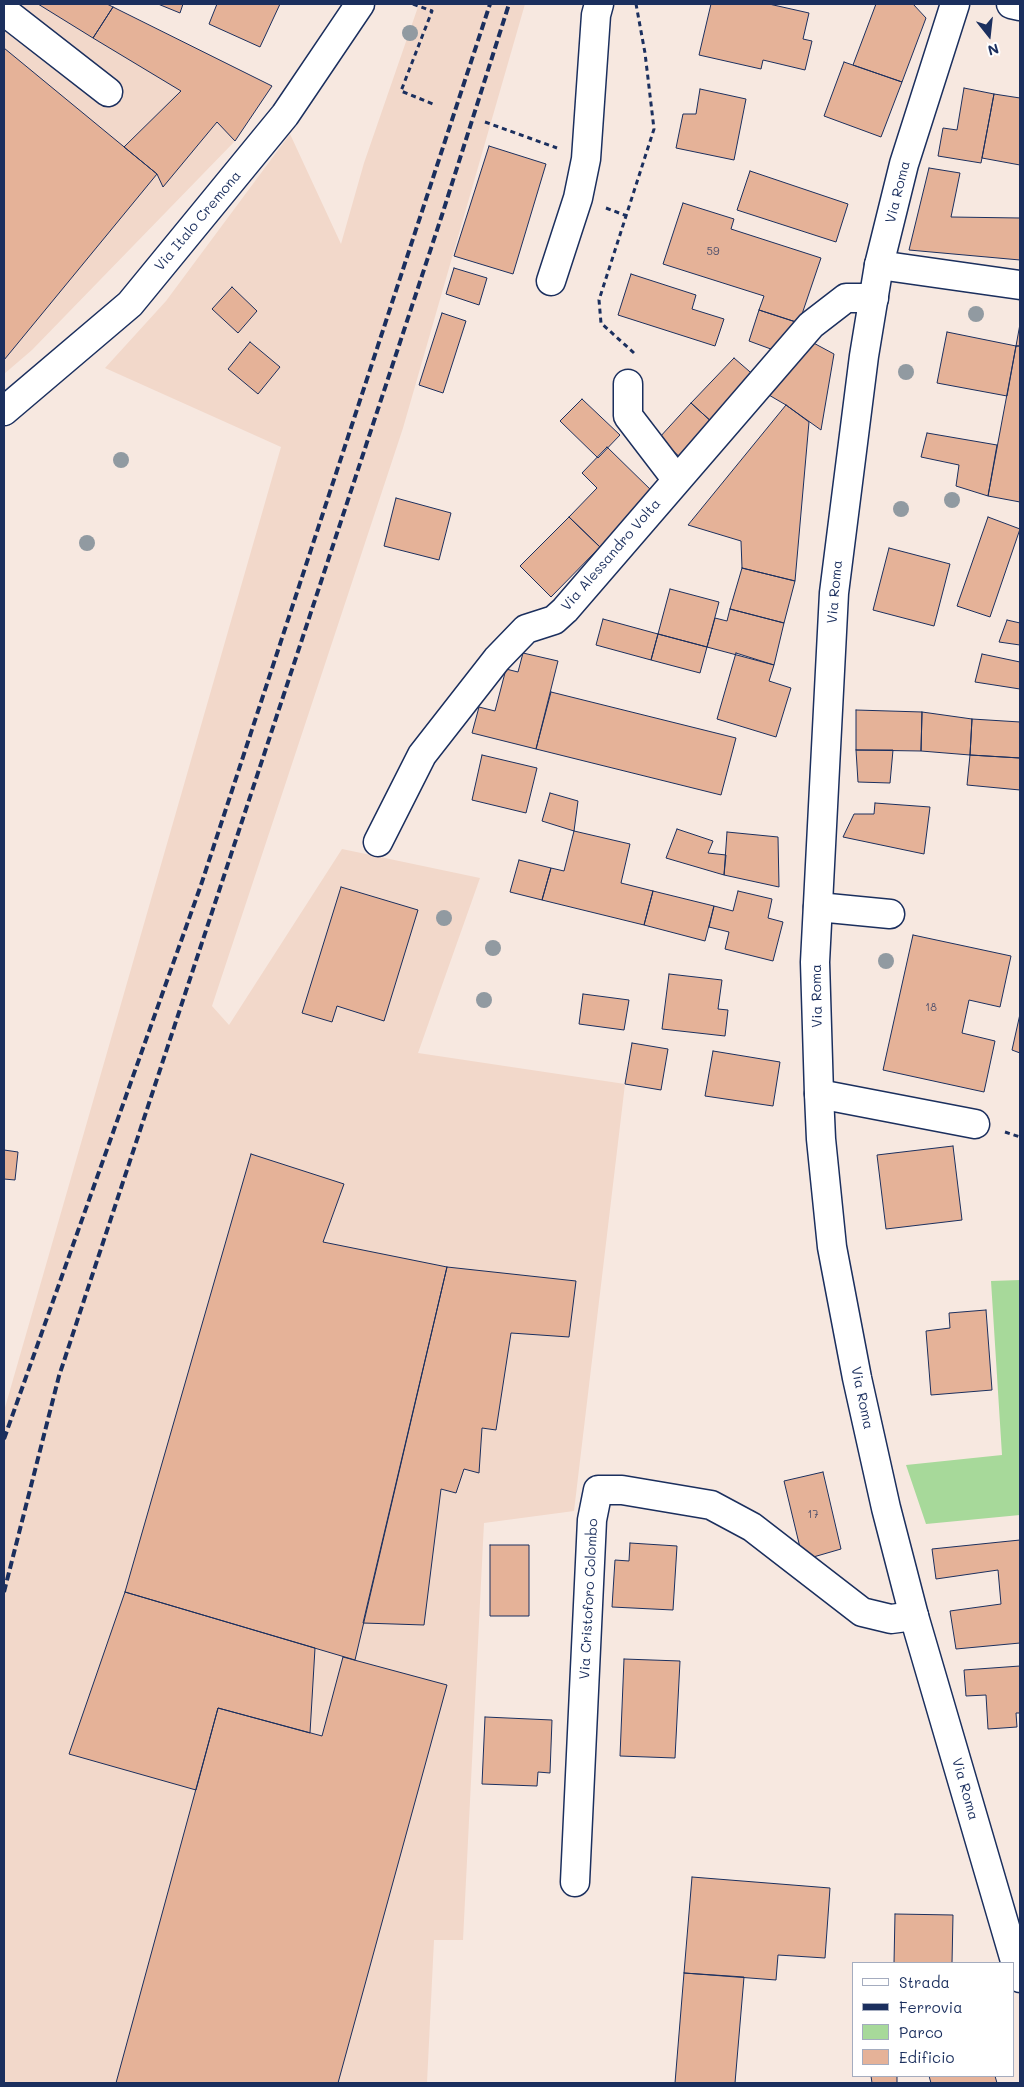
<!DOCTYPE html>
<style>
body{margin:0}
#map{position:relative;width:1024px;height:2087px;overflow:hidden;background:#f7e8e0;font-family:Mali,sans-serif}
canvas{display:block}
.frame{position:absolute;inset:0;border:5px solid #1b2f5e;pointer-events:none}
.legend{position:absolute;left:852px;top:1962px;width:162px;height:115px;box-sizing:border-box;background:#fff;border:1px solid #a4acbf;margin:0;padding:6px 9px;list-style:none;font-size:15px;color:#1b2f5e}
.legend li{display:flex;align-items:center;gap:10px;height:25px}
.legend b{width:25px;border:1px solid #a4acbf}
.north{position:absolute;left:964px;top:10px;width:50px;height:50px;-webkit-text-stroke:4px #fff;paint-order:stroke;rotate:164deg;font-size:14px;font-weight:700;line-height:20px;text-align:center;color:#1b2f5e}
.north::after{content:'';display:block;margin:auto;width:18px;height:22px;background:#1b2f5e;clip-path:polygon(50% 0,100% 100%,50% 72%,0 100%)}
</style>
<div id="map">
<canvas width="1024" height="2087"></canvas>
<div class="frame"></div>
<ul class="legend">
<li><b style="height:6px;background:#fff"></b>Strada</li>
<li><b style="height:6px;background:#1b2f5e"></b>Ferrovia</li>
<li><b style="height:14px;background:#a7d99a"></b>Parco</li>
<li><b style="height:14px;background:#e5b298"></b>Edificio</li>
</ul>
<div class="north">N</div>
</div>
<script>
const c = document.querySelector('canvas').getContext('2d');
c.lineJoin = 'round';
function fillPath(path, color) { c.fillStyle = color; c.fill(path, 'evenodd'); }
const shape = rows => new Path2D(rows.map(r => 'M' + r).join(''));
function stroke(path, color, width, dash) { c.strokeStyle = color; c.lineWidth = width; c.lineCap = dash ? 'butt' : 'round'; c.setLineDash(dash || []); c.stroke(path); }
function label(font, color, halo, rows, align = 'center') {
  c.font = font + ' Mali,sans-serif'; c.lineWidth = 4; c.setLineDash([]); c.textBaseline = 'middle'; c.strokeStyle = halo; c.fillStyle = color; for (const [text, x, y, turn = 0] of rows) {
    c.save(); c.translate(x, y); c.rotate((+turn || 0) * Math.PI / 180); c.textAlign = isNaN(turn) ? turn : align; if (halo) c.strokeText(text, 0, 0); c.fillText(text, 0, 0); c.restore();
  }
}
const built = shape([
 [4,4,107,4,272,86,235,141,32,350,4,374],
 [419,4,525,4,403,428,212,1006,229,1025,342,849,480,878,418,1053,625,1084,574,1511,484,1523,463,1940,434,1940,427,2083,4,2083,4,1411,281,447,105,368,166,301,290,134,341,244,364,163]
]);
const green = shape([
 [1020,1280,1020,1515,926,1524,906,1465,1002,1455,991,1281]
]);
const building = shape([
 [38,4,107,4,113,7,93,38,38,4],
 [158,4,183,4,180,13,158,4],
 [217,4,280,4,260,47,209,24,217,4],
 [711,4,769,4,809,13,803,39,812,41,805,70,763,60,761,69,699,55,711,4],
 [876,4,913,4,926,18,902,82,853,65,876,4],
 [113,7,272,86,235,141,217,122,163,187,157,174,124,147,181,91,93,38,113,7],
 [4,48,157,174,4,360,4,48],
 [844,62,902,82,881,137,824,116,844,62],
 [964,88,994,94,981,163,938,156,943,128,957,130,964,88],
 [700,89,746,99,734,160,676,148,683,114,696,114,700,89],
 [994,94,1020,98,1020,165,982,158,994,94],
 [489,146,546,164,513,274,454,256,489,146],
 [929,168,960,173,951,217,1020,218,1020,260,909,250,929,168],
 [750,171,848,204,836,242,737,210,750,171],
 [683,203,734,219,731,229,821,258,799,323,759,310,764,296,663,264,683,203],
 [454,268,487,278,479,305,446,294,454,268],
 [631,274,696,295,692,309,724,319,715,346,618,315,631,274],
 [232,287,257,311,238,333,212,309,232,287],
 [759,310,799,323,779,352,749,341,759,310],
 [442,313,466,321,443,393,419,385,442,313],
 [1020,324,1020,346,1016,346,1020,324],
 [947,332,1016,346,1007,396,937,383,947,332],
 [808,340,834,354,821,430,786,405,762,391,808,340],
 [250,342,280,367,258,394,228,369,250,342],
 [1016,346,1020,346,1020,502,988,496,1016,346],
 [734,358,757,378,714,424,691,403,734,358],
 [582,399,620,435,598,458,560,421,582,399],
 [691,403,714,424,682,459,659,438,691,403],
 [786,405,809,422,795,581,742,568,741,541,688,525,786,405],
 [927,433,997,445,988,496,956,486,959,465,921,457,927,433],
 [607,447,654,493,600,547,569,517,597,488,582,473,607,447],
 [396,498,451,513,439,560,384,546,396,498],
 [569,517,600,547,551,597,520,566,569,517],
 [988,517,1020,529,990,617,957,606,988,517],
 [889,548,950,564,934,626,873,610,889,548],
 [742,568,795,581,784,623,730,609,742,568],
 [670,589,719,602,707,647,658,634,670,589],
 [730,609,784,623,774,665,707,647,715,618,727,621,730,609],
 [603,619,658,634,651,660,596,645,603,619],
 [1007,620,1020,623,1020,645,999,642,1007,620],
 [658,634,707,647,700,673,651,660,658,634],
 [523,653,558,661,536,749,472,733,479,707,495,711,506,669,518,672,523,653],
 [736,653,774,665,769,681,791,688,776,737,717,719,736,653],
 [982,654,1020,662,1020,689,975,682,982,654],
 [551,692,736,738,721,795,536,749,551,692],
 [856,710,922,712,921,751,856,750,856,710],
 [922,712,972,719,970,755,921,751,922,712],
 [972,719,1020,722,1020,758,970,755,972,719],
 [856,750,893,750,890,783,858,782,856,750],
 [482,755,537,768,526,813,472,800,482,755],
 [970,755,1020,758,1020,790,967,785,970,755],
 [550,793,578,801,574,831,542,821,550,793],
 [875,803,930,807,924,854,843,837,854,814,874,814,875,803],
 [677,829,713,841,708,853,726,855,724,875,666,858,677,829],
 [574,831,630,844,621,883,653,891,644,925,542,900,551,868,564,871,574,831],
 [727,832,778,837,779,887,724,875,727,832],
 [519,860,551,868,542,900,510,892,519,860],
 [341,887,418,910,384,1021,337,1006,332,1022,302,1013,341,887],
 [653,891,714,906,705,941,644,925,653,891],
 [738,891,772,899,768,918,783,922,773,961,725,949,729,932,709,927,714,906,733,911,738,891],
 [913,935,1011,956,1000,1007,969,1000,962,1033,995,1041,984,1092,883,1070,913,935],
 [669,974,722,980,718,1009,728,1010,725,1036,662,1029,669,974],
 [583,994,629,1000,624,1030,579,1024,583,994],
 [1020,1014,1020,1053,1012,1050,1020,1014],
 [632,1043,668,1049,661,1090,625,1084,632,1043],
 [713,1051,780,1062,773,1106,705,1096,713,1051],
 [953,1146,962,1220,886,1229,877,1155,953,1146],
 [4,1150,18,1152,15,1180,4,1179,4,1150],
 [251,1154,344,1184,323,1242,447,1267,355,1660,125,1592,251,1154],
 [447,1267,576,1281,569,1337,511,1333,496,1430,482,1428,479,1473,464,1469,456,1493,441,1489,424,1625,363,1623,447,1267],
 [986,1310,992,1390,931,1395,926,1331,950,1328,949,1313,986,1310],
 [823,1472,841,1549,803,1560,784,1481,823,1472],
 [1020,1540,1020,1643,956,1649,950,1611,1001,1604,998,1570,936,1579,932,1549,1020,1540],
 [630,1543,677,1546,673,1610,612,1607,615,1560,629,1561,630,1543],
 [490,1545,529,1545,529,1616,490,1616,490,1545],
 [125,1592,315,1648,310,1733,218,1708,196,1790,69,1754,125,1592],
 [343,1657,447,1685,338,2083,116,2083,218,1708,322,1736,343,1657],
 [624,1659,680,1661,675,1758,620,1756,624,1659],
 [1020,1666,1020,1713,1016,1713,1017,1727,988,1729,986,1695,966,1696,964,1670,1020,1666],
 [485,1717,552,1720,550,1773,538,1772,537,1786,482,1784,485,1717],
 [692,1877,830,1888,825,1958,778,1955,776,1980,684,1973,692,1877],
 [895,1914,953,1915,952,1963,894,1963,895,1914],
 [684,1973,744,1977,735,2083,675,2083,684,1973],
 [871,2076,897,2076,897,2083,872,2083,871,2076],
 [929,2076,995,2076,997,2083,931,2083,929,2076]
]);
const path = shape([
 [413,4,432,11,401,91,433,104],
 [485,122,557,148],
 [606,208,627,216],
 [634,353,601,323,599,300,654,129,645,53,636,4],
 [1005,1132,1020,1137]
]);
const minor = shape([
 [1011,4,1020,6],
 [4,11,108,92],
 [879,265,1020,285],
 [551,281,578,198,586,159,596,15,599,4],
 [628,384,628,416,677,480],
 [4,411,130,304,285,115,360,4],
 [378,842,422,755,497,659,526,629,554,620,565,610,811,325,846,298,874,298],
 [818,907,890,914],
 [819,1094,975,1124],
 [575,1882,592,1520,598,1490,622,1490,711,1505,752,1527,862,1612,891,1619,914,1616]
]);
const major = shape([
 [955,4,904,164,879,265,864,356,834,593,815,962,819,1094,821,1139,832,1247,857,1378,886,1508,914,1616,1020,1978]
]);
const rail = shape([
 [4,1439,201,885,490,4],
 [4,1592,59,1376,442,215,509,4]
]);
const trees = [
 [410,33],
 [976,314],
 [906,372],
 [121,460],
 [952,500],
 [901,509],
 [87,543],
 [444,918],
 [493,948],
 [886,961],
 [484,1000]
];
const numberNames = [
 ["59",713,252],
 ["18",931,1008],
 ["17",813,1515]
];
const streetNames = [
 ["Via Roma",898,192,-76],
 ["Via Italo Cremona",198,221,-50],
 ["Via Alessandro Volta",611,555,-49],
 ["Via Roma",835,592,-85],
 ["Via Roma",817,996,-91],
 ["Via Roma",862,1398,78],
 ["Via Cristoforo Colombo",589,1599,-87],
 ["Via Roma",965,1789,74]
];
fillPath(built, '#f2d8ca');
fillPath(green, '#a7d99a');
fillPath(building, '#e5b298');
stroke(building, '#1b2f5e', 1);
stroke(minor, '#1b2f5e', 31);
stroke(major, '#1b2f5e', 31);
stroke(path, '#1b2f5e', 3, [5, 4]);
stroke(minor, '#fff', 28);
stroke(major, '#fff', 28);
stroke(rail, '#1b2f5e', 4, [8, 4]);
c.fillStyle = '#919aa1';
for (const [x, y] of trees) { c.beginPath(); c.arc(x, y, 8, 0, 2 * Math.PI); c.fill(); }
label('11px', '#4e506c', null, numberNames);
label('14px', '#1b2f5e', '#fff', streetNames);
</script>
